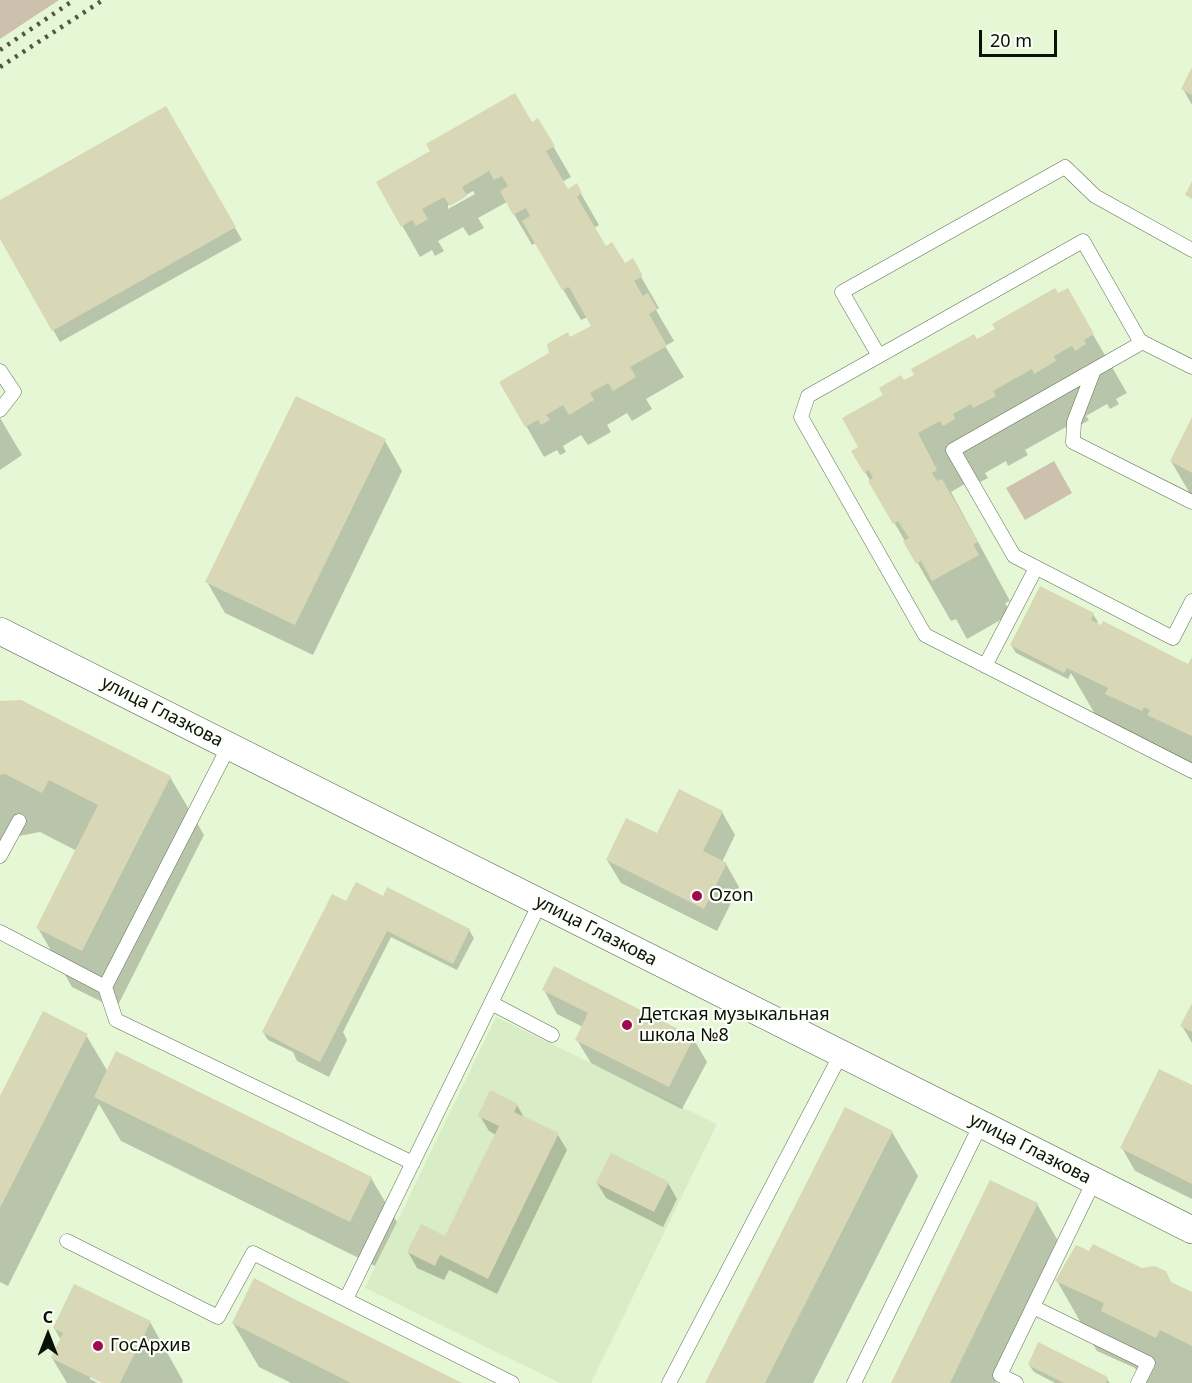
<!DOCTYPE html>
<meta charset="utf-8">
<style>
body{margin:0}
#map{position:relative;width:1192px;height:1383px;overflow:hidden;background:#e6f7d6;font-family:"Noto Sans",sans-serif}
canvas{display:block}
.north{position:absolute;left:18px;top:1305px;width:60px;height:60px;-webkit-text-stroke:4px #fbfff8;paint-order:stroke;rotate:0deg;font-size:16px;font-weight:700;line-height:24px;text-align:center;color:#0c1107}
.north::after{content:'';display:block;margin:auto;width:21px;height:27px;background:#0c1107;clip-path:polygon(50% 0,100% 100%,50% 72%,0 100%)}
.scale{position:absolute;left:979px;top:30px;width:78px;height:27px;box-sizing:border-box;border:3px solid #0c1107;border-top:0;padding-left:8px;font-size:18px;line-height:21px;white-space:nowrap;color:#0c1107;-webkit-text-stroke:4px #fbfff8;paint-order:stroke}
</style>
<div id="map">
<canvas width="1192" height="1383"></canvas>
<div class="north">С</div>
<div class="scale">20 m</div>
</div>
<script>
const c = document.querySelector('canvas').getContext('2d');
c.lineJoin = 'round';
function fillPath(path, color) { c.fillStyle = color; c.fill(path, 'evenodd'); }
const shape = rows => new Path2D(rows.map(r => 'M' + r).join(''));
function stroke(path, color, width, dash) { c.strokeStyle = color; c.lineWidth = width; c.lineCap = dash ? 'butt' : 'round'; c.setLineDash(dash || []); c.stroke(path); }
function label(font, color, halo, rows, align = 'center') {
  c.font = font + ' "Noto Sans",sans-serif'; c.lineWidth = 4.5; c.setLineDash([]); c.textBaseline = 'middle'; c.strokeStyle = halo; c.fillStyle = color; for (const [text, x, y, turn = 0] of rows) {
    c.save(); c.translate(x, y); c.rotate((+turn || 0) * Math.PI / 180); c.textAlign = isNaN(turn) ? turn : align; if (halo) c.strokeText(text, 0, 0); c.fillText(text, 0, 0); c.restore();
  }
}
const built = shape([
 [496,1017,717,1124,591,1383,560,1383,365,1288]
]);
const green = shape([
 [0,0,59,0,0,39],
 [1054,461,1072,493,1025,520,1006,488]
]);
const shadow = shape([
 [1192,71,1192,105,1183,89],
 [166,108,242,240,60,342,0,236,0,202],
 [538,120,571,177,562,182,567,191,576,185,599,225,594,228,605,248,624,265,632,261,659,308,656,310,674,341,665,346,684,377,646,399,652,409,632,421,627,413,607,425,611,432,588,445,581,435,563,446,566,452,560,455,557,450,544,457,501,382,550,354,570,339,593,326,588,317,581,320,536,243,532,245,507,202,478,218,484,228,469,236,463,227,438,241,444,251,435,256,432,250,420,257,378,183],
 [473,191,475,194,448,209,448,205],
 [1067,290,1127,393,1116,399,1119,404,1110,409,1107,404,1086,416,1089,420,1069,432,1066,427,1025,450,1028,455,1008,466,1006,461,985,473,988,478,978,483,975,478,951,492,1010,601,1005,603,1011,614,967,639,956,619,951,621,853,451,860,447,885,395,904,382],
 [0,418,22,455,0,470],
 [1192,421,1192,497,1171,461],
 [385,441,402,471,313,655,225,613,207,582],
 [1093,614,1098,622,1096,625,1189,666,1192,661,1192,779,1182,774,1178,766,1176,769,1141,753,1135,743,1102,726,1071,673,1068,679,1016,653,1011,645],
 [0,702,170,777,204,835,116,1009,72,987,38,928,77,851,40,832,8,838,0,855],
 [722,812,735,835,722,862,726,864,739,887,717,931,621,883,607,860,657,835],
 [388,889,469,930,474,938,457,970,391,937,343,1032,347,1040,329,1077,297,1061,293,1052,268,1040,263,1032,346,903,383,898],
 [544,990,693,1038,707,1062,682,1109,591,1063,577,1040,583,1027,557,1014],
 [1192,1006,1192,1043,1182,1026],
 [86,1035,108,1072,371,1178,397,1222,375,1266,121,1141,99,1104,8,1286,0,1282,0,1100],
 [1192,1087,1192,1199,1135,1171,1122,1148],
 [517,1105,525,1119,558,1135,567,1150,497,1294,449,1270,444,1280,417,1268,408,1252,446,1238,496,1135,489,1131,480,1116],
 [892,1132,918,1176,813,1383,707,1383],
 [597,1183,668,1183,677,1199,663,1227,606,1198],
 [1037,1204,1062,1248,996,1383,893,1383],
 [1057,1281,1171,1284,1192,1294,1192,1383,1147,1383,1143,1381,1135,1368,1097,1351],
 [150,1322,183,1381,182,1383,105,1383,90,1376,90,1379,98,1383,67,1383,52,1358,61,1340,54,1328],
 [233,1323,459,1383,291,1383,259,1367],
 [1029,1365,1107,1379,1110,1383,1055,1383,1034,1372]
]);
const building = shape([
 [1192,67,1192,95,1181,89],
 [515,93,532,122,538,118,555,146,546,151,568,189,577,183,582,193,577,197,606,246,612,242,625,263,633,258,643,276,634,281,643,296,648,293,657,309,649,314,667,346,630,367,636,377,613,391,608,383,590,393,594,400,569,415,563,405,546,415,550,420,541,425,538,420,525,427,499,382,549,353,547,344,568,332,570,337,591,326,569,287,562,290,522,221,530,216,526,208,513,215,500,191,508,186,502,176,494,180,489,171,462,187,467,196,450,206,444,197,422,209,428,219,416,226,412,220,401,227,376,182,430,151,426,144],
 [166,106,236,227,52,331,0,239,0,200],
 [1192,181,1192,199,1185,195],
 [1055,288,1058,293,1068,288,1094,334,1084,340,1086,344,1075,351,1072,346,1054,356,1056,361,1034,374,1032,369,993,391,996,396,973,408,971,404,953,414,955,419,943,426,940,421,918,433,937,470,932,473,937,481,942,479,978,542,973,544,979,555,932,581,921,561,916,564,903,541,909,538,898,521,893,524,868,481,873,478,869,470,864,473,851,451,858,447,842,418,883,395,879,388,901,375,904,380,914,375,911,369,974,334,977,339,995,329,992,324],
 [296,396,386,439,295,625,205,582],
 [1192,417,1192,473,1170,461],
 [1040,586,1094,613,1091,620,1101,625,1103,621,1188,664,1192,657,1192,736,1147,715,1150,710,1144,707,1142,711,1105,694,1108,688,1067,668,1064,673,1010,645],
 [21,700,171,776,82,951,36,928,98,805,49,780,42,793,5,774,0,775,0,701],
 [679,789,723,811,703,851,727,863,704,909,606,860,626,818,657,833],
 [356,882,383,896,387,887,470,929,453,964,387,931,320,1062,262,1032,332,894,346,901],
 [554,966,694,1037,669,1087,575,1040,588,1013,542,990],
 [1192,1003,1192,1032,1180,1026],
 [43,1011,88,1034,0,1208,0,1096],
 [116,1051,372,1177,350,1222,94,1097],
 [1159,1069,1192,1085,1192,1184,1120,1148],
 [490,1090,518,1104,514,1112,559,1133,488,1279,440,1255,435,1266,407,1252,421,1224,445,1236,499,1126,478,1116],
 [845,1107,893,1131,765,1383,705,1383],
 [611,1153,669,1182,654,1212,596,1183],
 [990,1180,1038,1203,950,1383,891,1383],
 [1093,1244,1142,1268,1154,1266,1166,1271,1171,1282,1192,1292,1192,1346,1160,1330,1156,1338,1101,1311,1104,1303,1055,1281,1076,1245,1089,1251],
 [254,1278,292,1298,462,1383,351,1383,232,1323],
 [74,1284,151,1321,120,1383,102,1383,51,1358,63,1333,53,1328],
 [1038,1342,1108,1377,1106,1383,1064,1383,1028,1365]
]);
const lane = shape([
 [1192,250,1095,196,1065,167,842,292,879,356,1083,241,1140,341,1192,367],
 [1143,342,953,450,1014,556,1173,638,1192,601],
 [879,356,808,396,801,417,925,635,1192,771],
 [1094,370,1074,422,1073,442,1192,502],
 [0,371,14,392,0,410],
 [985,666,1036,568],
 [229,746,105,987,116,1020,413,1163],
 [0,856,19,821],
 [0,932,105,987],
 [491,1003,552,1035],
 [67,1241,218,1317,253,1253,512,1383],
 [346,1299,540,903],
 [1033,1307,1148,1363,1138,1383],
 [669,1383,841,1054],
 [854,1383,981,1124],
 [1016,1383,1000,1375,1094,1181]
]);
const street = shape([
 [0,631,1192,1230]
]);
const rail = shape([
 [0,50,74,0],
 [0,67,103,0]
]);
const markers = [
 [697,896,6,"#a00a4e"],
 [627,1025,6,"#a00a4e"],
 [98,1346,6,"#a00a4e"]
];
const streetNames = [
 ["улица Глазкова",162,712,27],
 ["улица Глазкова",596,931,27],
 ["улица Глазкова",1030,1149,27]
];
const poiNames = [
 ["Ozon",709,896],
 ["Детская музыкальная",639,1015],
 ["школа №8",639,1036],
 ["ГосАрхив",110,1346]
];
fillPath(built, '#d8ecc5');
fillPath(green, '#cdc1ad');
fillPath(shadow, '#0003');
fillPath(building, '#d8d7b6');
stroke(lane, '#627155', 15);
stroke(street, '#627155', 28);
stroke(lane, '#fff', 14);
stroke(street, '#fff', 27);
stroke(rail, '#4f5847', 4.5, [3, 6]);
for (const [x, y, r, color] of markers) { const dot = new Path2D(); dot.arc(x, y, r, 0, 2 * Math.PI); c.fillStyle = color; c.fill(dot); stroke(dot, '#fbfff8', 2); }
label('18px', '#0c1107', '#fbfff8', streetNames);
label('18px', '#0c1107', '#fbfff8', poiNames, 'left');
</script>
